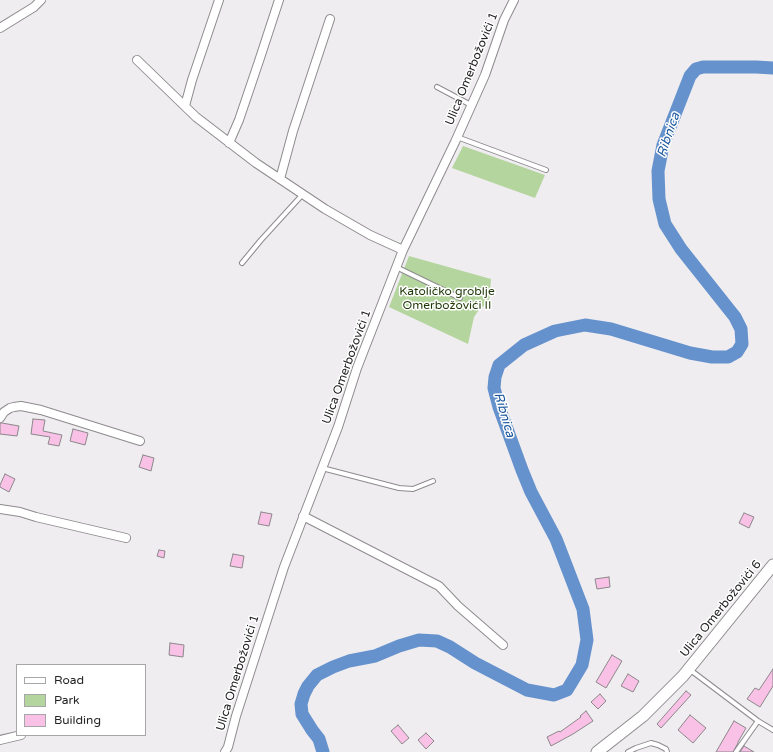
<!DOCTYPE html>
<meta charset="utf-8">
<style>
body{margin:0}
#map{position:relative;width:773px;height:752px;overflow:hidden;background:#f0edf1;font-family:"Varela Round",sans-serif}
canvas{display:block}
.legend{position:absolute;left:16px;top:664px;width:130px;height:72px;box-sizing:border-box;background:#fff;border:1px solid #a7a7a8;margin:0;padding:5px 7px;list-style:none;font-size:12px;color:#242425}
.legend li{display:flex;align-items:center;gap:8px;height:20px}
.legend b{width:20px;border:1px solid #a7a7a8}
</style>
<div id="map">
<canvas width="773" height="752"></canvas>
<ul class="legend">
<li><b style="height:5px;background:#fff"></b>Road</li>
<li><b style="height:11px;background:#b4d59e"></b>Park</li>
<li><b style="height:11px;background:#f9c1e6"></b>Building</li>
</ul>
</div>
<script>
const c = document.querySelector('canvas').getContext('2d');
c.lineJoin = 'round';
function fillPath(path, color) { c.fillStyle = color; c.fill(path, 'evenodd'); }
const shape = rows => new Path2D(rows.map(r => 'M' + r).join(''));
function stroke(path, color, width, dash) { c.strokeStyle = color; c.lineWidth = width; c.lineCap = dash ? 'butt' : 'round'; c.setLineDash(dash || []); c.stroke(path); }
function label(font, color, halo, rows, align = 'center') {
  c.font = font + ' "Varela Round",sans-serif'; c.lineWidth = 3; c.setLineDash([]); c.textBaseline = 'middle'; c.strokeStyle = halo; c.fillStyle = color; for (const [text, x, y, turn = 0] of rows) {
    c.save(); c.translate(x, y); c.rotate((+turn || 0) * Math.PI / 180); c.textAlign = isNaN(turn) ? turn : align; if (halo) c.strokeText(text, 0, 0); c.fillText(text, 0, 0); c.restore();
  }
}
const green = shape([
 [463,146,545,175,535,198,452,168],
 [409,256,491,279,489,303,480,308,474,317,468,344,389,307]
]);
const river = shape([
 [323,752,319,739,312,730,302,714,301,704,304,694,308,686,317,675,333,667,349,661,375,656,399,646,419,640,437,641,450,647,475,663,527,690,554,695,567,690,582,665,587,640,583,609,556,539,531,492,522,470,499,407,494,388,495,377,499,365,524,345,555,331,585,325,611,329,690,353,712,357,728,357,737,352,742,344,741,329,735,317,681,249,665,224,659,199,658,171,663,145,690,76,696,69,703,67,756,67,773,68]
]);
const building = shape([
 [33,419,45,420,43,431,62,435,59,446,48,444,50,437,31,434,33,419],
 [0,423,2,423,19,426,17,436,0,434,0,423],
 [73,429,88,433,85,445,70,441,73,429],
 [143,455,154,458,151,471,139,467,143,455],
 [5,474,15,479,9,492,0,487,0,485,5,474],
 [261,512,272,514,269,526,258,524,261,512],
 [744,513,754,517,749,528,739,523,744,513],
 [159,550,165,551,164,558,157,556,159,550],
 [233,554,244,556,242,568,230,566,233,554],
 [609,577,610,587,597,589,595,579,609,577],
 [170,643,184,645,183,657,169,655,170,643],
 [612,655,622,661,606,688,596,682,612,655],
 [773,669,773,686,760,707,747,699,755,688,759,690,773,669],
 [628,674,639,681,633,692,621,686,628,674],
 [686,691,691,695,661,728,657,724,686,691],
 [600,694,606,701,598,709,591,702,600,694],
 [586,711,593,721,573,734,551,746,547,737,559,731,560,732,581,717,580,716,586,711],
 [690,715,706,728,693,743,678,730,690,715],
 [734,721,746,728,738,742,738,743,733,752,716,752,734,721],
 [398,725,409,738,402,744,391,731,398,725],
 [426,733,434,741,426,749,418,740,426,733],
 [744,746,754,752,740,752,744,746]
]);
const lane = shape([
 [437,87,471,105],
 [457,137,546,170],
 [242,263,261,240,303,194],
 [396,267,460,298],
 [322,468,399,488,413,489,433,481],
 [689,669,758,721,773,730],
 [628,752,636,748,651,743,658,745,666,749,667,752],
 [736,752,758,721]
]);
const street = shape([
 [0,28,34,7,41,0],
 [137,60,196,117,256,163,325,209,370,235,403,250],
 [185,106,192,80,218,3,219,0],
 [229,143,239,120,259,61,279,0],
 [280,179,293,131,330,19],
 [0,418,4,412,10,408,14,407,21,406,41,410,140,441],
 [0,509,20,512,36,517,126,538],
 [303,516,439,586,458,606,503,645],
 [0,740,21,735],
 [225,752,228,747,236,716,284,567,338,427,357,368,403,250,455,142,485,75,504,20,514,0]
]);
const secondary = shape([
 [597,752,643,716,683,676,773,565]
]);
const streetNames = [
 ["Ulica Omerbožovići 1",472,69,-68],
 ["Ulica Omerbožovići 1",347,367,-70],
 ["Ulica Omerbožovići 6",721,609,-51],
 ["Ulica Omerbožovići 1",238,673,-73]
];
const parkNames = [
 ["Katoličko groblje",447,292],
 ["Omerbožovići II",447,306]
];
const waterNames = [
 ["Ribnica",669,135,-71],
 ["Ribnica",504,415,74]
];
fillPath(green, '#b4d59e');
stroke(river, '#6592cc', 13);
fillPath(building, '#f9c1e6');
stroke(building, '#8b878a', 1);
stroke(lane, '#8e8b8e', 6);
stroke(street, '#8e8b8e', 10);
stroke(secondary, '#8e8b8e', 13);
stroke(lane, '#fff', 4);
stroke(street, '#fff', 8);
stroke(secondary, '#fff', 11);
label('12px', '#242425', '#fff', streetNames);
label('12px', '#1e3606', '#fff', parkNames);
label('italic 13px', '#19559c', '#fff', waterNames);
</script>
